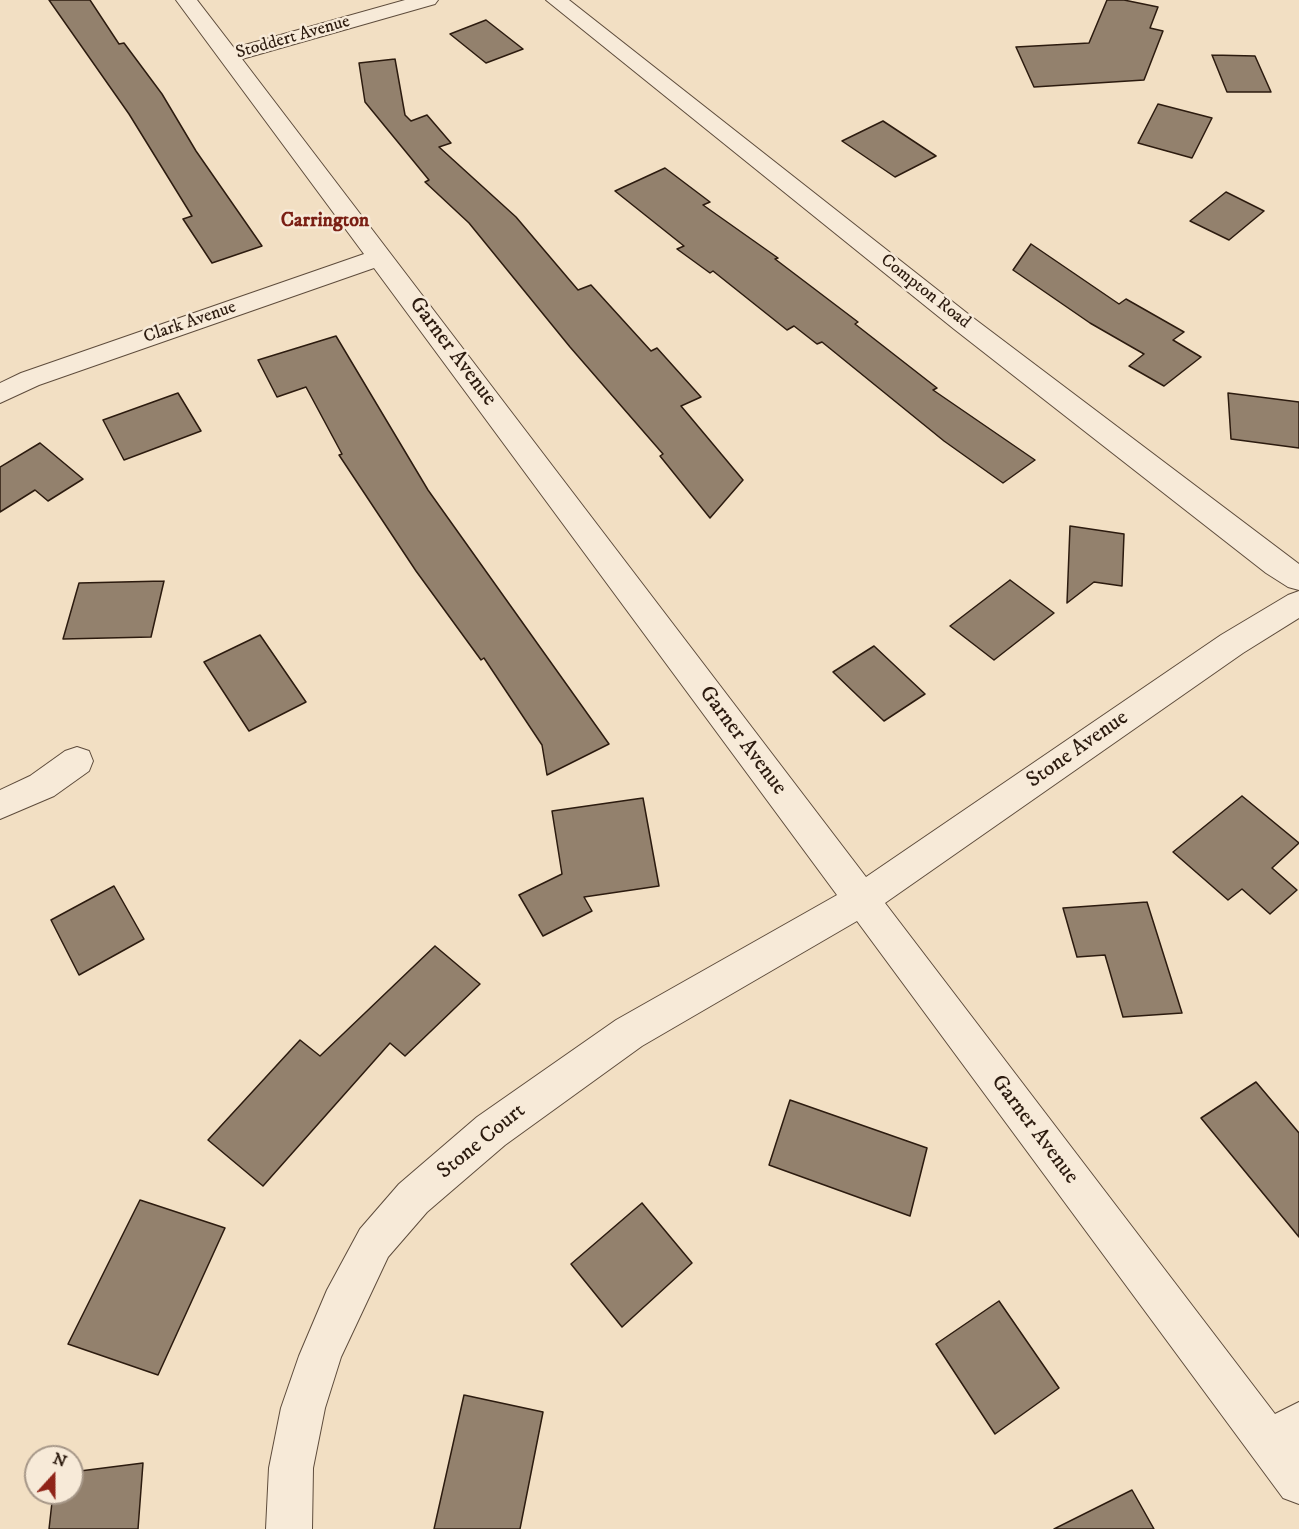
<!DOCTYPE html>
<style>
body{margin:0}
#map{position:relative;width:1299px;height:1529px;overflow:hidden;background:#f2dfc3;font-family:"IM FELL DW Pica",serif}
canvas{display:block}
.north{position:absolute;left:24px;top:1445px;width:60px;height:60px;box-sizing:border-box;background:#f7ead8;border:2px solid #a69788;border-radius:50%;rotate:21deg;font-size:16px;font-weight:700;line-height:24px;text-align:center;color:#2c1b0f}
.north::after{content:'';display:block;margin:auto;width:21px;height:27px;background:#8f2418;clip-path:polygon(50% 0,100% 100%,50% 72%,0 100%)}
</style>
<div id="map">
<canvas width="1299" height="1529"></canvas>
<div class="north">N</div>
</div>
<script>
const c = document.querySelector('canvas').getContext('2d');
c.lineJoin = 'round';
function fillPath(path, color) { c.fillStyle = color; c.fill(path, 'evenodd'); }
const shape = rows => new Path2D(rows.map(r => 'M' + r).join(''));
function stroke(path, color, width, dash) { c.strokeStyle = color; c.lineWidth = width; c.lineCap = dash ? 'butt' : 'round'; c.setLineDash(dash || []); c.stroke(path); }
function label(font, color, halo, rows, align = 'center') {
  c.font = font + ' "IM FELL DW Pica",serif'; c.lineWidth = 5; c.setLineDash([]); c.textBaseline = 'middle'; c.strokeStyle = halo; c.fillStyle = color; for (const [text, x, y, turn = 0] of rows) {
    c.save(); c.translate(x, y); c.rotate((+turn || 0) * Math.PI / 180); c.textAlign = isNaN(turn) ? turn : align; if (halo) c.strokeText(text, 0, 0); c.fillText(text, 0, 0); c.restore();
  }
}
const building = shape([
 [49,0,90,0,119,44,124,43,162,94,196,151,262,246,212,263,183,219,192,216,129,114,49,0],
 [1107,0,1124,0,1158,7,1150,28,1163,31,1144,80,1034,87,1016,47,1089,43,1107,0],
 [486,20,523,49,486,63,450,34,486,20],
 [1212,55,1255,56,1271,92,1227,92,1212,55],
 [395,59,405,115,411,121,427,115,451,143,439,147,516,217,578,290,591,285,651,351,657,348,701,397,681,406,743,480,710,518,660,456,663,454,570,347,469,223,425,182,429,180,365,102,359,63,395,59],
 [1158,104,1212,118,1192,158,1138,143,1158,104],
 [883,121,936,156,895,177,842,141,883,121],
 [665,168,710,202,703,205,778,258,775,259,858,322,855,324,937,388,933,390,1035,460,1003,483,944,441,822,342,817,344,794,326,787,330,713,271,710,273,677,249,684,246,615,191,665,168],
 [1226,192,1264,211,1229,240,1190,221,1226,192],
 [1031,244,1119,304,1126,299,1184,332,1173,340,1201,357,1164,386,1129,366,1144,354,1090,323,1013,270,1031,244],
 [336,336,428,490,609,744,547,775,542,745,484,658,481,660,416,571,339,455,342,454,306,387,277,397,258,360,336,336],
 [178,393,201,431,124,460,103,420,178,393],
 [1228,393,1299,402,1299,448,1231,439,1228,393],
 [40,443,83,479,48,501,35,490,0,512,0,467,40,443],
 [1070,526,1124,534,1122,586,1094,582,1067,603,1070,526],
 [1010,580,1054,613,994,660,950,626,1010,580],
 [164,581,151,637,63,639,79,583,164,581],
 [260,635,306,702,249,731,204,662,260,635],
 [874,646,925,694,884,721,833,672,874,646],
 [1242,796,1299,843,1272,868,1297,890,1270,914,1242,889,1228,900,1173,852,1242,796],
 [643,798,659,886,584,897,592,911,543,936,519,895,562,874,552,811,643,798],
 [114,886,144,939,79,975,51,920,114,886],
 [1147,902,1182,1013,1123,1017,1105,955,1077,957,1063,908,1147,902],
 [435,946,480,984,405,1056,390,1043,263,1186,208,1140,300,1040,320,1056,435,946],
 [1256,1082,1299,1133,1299,1237,1201,1118,1256,1082],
 [790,1100,927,1148,910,1216,769,1165,790,1100],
 [140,1200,225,1228,158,1375,68,1344,140,1200],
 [642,1203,692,1263,622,1327,571,1264,642,1203],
 [999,1301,1059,1388,995,1434,936,1344,999,1301],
 [464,1395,543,1412,520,1529,434,1529,464,1395],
 [143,1463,138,1529,49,1529,53,1493,72,1493,72,1472,143,1463],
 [1132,1490,1154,1529,1054,1529,1132,1490]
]);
const minor = shape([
 [176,0,197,0,234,48,405,0,438,0,435,4,242,59,866,877,1221,635,1288,595,1299,591,1299,618,1243,653,885,903,1275,1414,1299,1402,1299,1504,1283,1498,857,921,642,1046,505,1145,427,1212,388,1257,341,1357,325,1408,313,1468,312,1529,266,1529,269,1468,281,1408,299,1356,327,1290,360,1229,399,1184,477,1117,616,1020,837,895,374,268,39,385,0,403,0,383,21,373,364,254,176,0],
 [546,0,569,0,972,317,1299,564,1299,590,1288,587,1266,573,954,329,546,0],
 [77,747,89,751,93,761,89,771,54,796,0,819,0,790,30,776,65,751,77,747]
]);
const farStreetnames = [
 ["Stoddert Avenue",293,38,-16],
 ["Compton Road",925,292,38],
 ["Clark Avenue",190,323,-19]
];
const farNeighbourhoodnames = [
 ["Carrington",325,222]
];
const streetNames = [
 ["Garner Avenue",452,352,53],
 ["Garner Avenue",742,741,53],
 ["Stone Avenue",1078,750,-35],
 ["Garner Avenue",1034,1130,53],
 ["Stone Court",482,1142,-39]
];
fillPath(building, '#93816d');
stroke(building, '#2c1b0f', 1.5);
stroke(minor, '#5e4c3c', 2);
fillPath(minor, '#f7ead8');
label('18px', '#2c1b0f', '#f7ead8', farStreetnames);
label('bold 20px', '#7a1f14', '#f7ead8', farNeighbourhoodnames);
label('22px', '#2c1b0f', '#f7ead8', streetNames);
</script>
